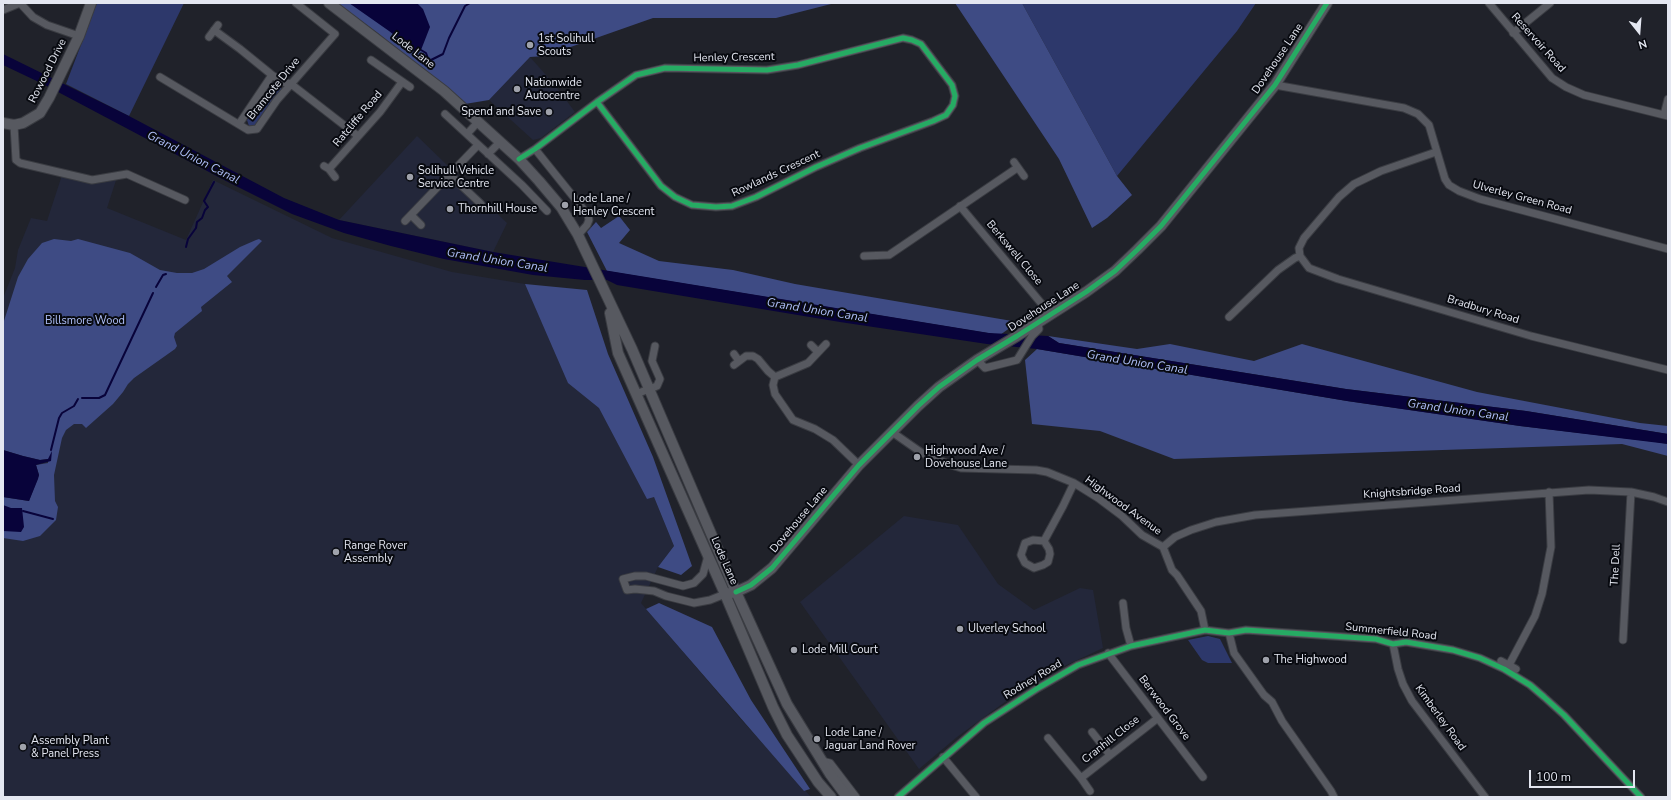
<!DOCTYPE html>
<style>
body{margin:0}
#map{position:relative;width:1671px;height:800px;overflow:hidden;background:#20222a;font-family:"Nunito Sans",sans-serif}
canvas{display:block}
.frame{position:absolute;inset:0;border:4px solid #e4e7f1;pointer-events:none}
.north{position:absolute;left:1619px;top:12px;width:40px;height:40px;-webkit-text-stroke:3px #080a10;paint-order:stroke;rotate:163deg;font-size:11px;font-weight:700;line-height:16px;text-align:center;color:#e4e7f1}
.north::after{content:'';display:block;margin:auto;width:14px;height:18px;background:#e4e7f1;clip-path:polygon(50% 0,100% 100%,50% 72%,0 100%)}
.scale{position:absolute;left:1529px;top:770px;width:106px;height:18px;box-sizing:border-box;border:2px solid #e4e7f1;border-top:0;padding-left:5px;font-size:12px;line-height:14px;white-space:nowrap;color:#e4e7f1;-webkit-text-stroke:3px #080a10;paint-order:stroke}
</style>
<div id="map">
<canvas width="1671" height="800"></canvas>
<div class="frame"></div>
<div class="north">N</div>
<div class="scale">100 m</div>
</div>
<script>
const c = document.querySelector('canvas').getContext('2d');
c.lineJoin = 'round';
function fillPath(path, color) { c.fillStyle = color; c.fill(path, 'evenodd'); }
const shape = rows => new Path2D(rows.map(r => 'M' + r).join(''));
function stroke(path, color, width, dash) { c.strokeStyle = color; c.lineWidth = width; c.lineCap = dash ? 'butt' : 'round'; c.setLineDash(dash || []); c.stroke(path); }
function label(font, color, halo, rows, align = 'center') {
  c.font = font + ' "Nunito Sans",sans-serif'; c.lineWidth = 4; c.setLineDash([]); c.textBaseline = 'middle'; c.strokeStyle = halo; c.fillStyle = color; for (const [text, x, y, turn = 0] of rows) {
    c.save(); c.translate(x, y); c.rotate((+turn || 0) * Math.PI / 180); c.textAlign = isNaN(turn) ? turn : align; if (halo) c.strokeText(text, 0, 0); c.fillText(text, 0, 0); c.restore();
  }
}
const built = shape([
 [530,57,554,84,575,112,541,138,533,140,489,100],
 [417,136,507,223,493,252,339,220],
 [64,169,91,177,119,171,107,208,186,240,213,180,332,238,452,272,525,284,567,341,654,497,674,546,658,567,641,603,738,716,811,797,3,797,3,298,15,268,18,250,31,218,47,221],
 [904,516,958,525,998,584,1034,610,1080,588,1093,590,1103,648,1056,670,1009,699,957,737,919,769,800,602]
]);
const green = shape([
 [97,3,184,3,129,116,66,84],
 [1022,3,1256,3,1237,31,1117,176],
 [276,83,280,85,282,91,257,126,249,126,247,120,272,84],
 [1208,636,1220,639,1232,663,1208,663,1202,660,1188,640]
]);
const forest = shape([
 [337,3,835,3,776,18,653,18,545,56,530,57,489,100,465,104,379,34],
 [955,3,1022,3,1117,176,1132,195,1107,218,1092,228,1059,159],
 [619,216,630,230,619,243,659,261,733,270,795,284,1018,322,1000,335,607,271,587,232,596,222,601,228],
 [54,239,71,241,78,239,130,253,160,270,177,273,192,273,204,269,240,247,256,240,259,239,262,241,227,276,232,282,201,307,202,311,175,333,174,337,177,346,175,349,134,378,128,384,123,392,113,404,86,428,82,424,74,424,66,430,62,438,54,475,55,501,58,507,56,520,40,536,23,541,3,538,3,497,29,501,39,475,36,465,48,463,48,459,40,460,23,456,3,450,3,324,18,277,28,259,42,243],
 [525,284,587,290,608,354,653,457,692,566,681,575,658,567,674,546,654,497,647,499,599,408,568,383],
 [1048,336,1137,349,1170,344,1254,361,1302,344,1477,392,1640,423,1668,426,1668,434,1526,411,1346,389,1059,343],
 [1037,349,1347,401,1520,426,1656,442,1668,444,1668,456,1622,444,1174,459,1100,431,1032,424,1025,360],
 [659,603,712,627,751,700,810,789,804,791,646,609]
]);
const water = shape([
 [349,3,417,3,423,9,430,27,421,50,414,51,389,31],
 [3,54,129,116,284,198,339,220,493,252,989,333,1048,336,1059,343,1346,389,1526,411,1668,434,1668,444,1520,426,1347,401,1037,349,987,344,840,322,617,285,607,280,585,280,533,275,444,259,391,246,344,233,292,214,226,181,43,84,3,65],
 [3,450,23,456,40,460,48,459,52,451,51,461,36,465,39,475,38,479,29,501,3,497],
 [3,505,11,508,22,508,24,527,21,532,3,531]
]);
const stream = shape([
 [421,50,426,53,429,61,443,54,449,38,465,6,470,3],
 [186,247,188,239,196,228,197,222,202,218,205,210,208,207,204,201,214,182],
 [156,287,163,275,166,274],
 [82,398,99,398,105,395,153,293],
 [51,450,59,418,62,413,74,406,78,399],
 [23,511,53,519]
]);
const street = shape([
 [20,3,33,17,47,25,79,36],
 [1489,3,1552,78,1566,87,1584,95,1668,116],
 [3,10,20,3],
 [214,30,240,49,272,75,283,82,291,84,358,136],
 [1513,33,1550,3],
 [209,37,218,25],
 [371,60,410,87],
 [160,77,248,130,257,129,277,100,335,34,296,3],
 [1275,85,1404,108,1418,114,1429,125,1445,179,1449,185,1459,191,1480,199,1668,249],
 [445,114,522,185,547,211],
 [1664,115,1668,99],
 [239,124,272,75],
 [14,125,16,160,20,163,92,180,127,174,185,200],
 [467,134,478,122],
 [535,149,588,215,589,220,587,225,578,235],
 [488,154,500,142],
 [519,159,535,149,597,102,636,75,665,68,767,70,798,65,903,38,912,40,921,44,952,85,955,96,953,105,946,115,933,121,860,148,816,167,756,197,732,206,716,207,692,205,675,197,661,186,597,102],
 [1014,162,1024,176],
 [324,166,329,169,335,177],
 [329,169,380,112,402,82],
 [449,174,481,204],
 [960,206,1051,315],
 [411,215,421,225],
 [405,221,478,145],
 [864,256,889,255,1017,168],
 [1300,256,1309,268,1338,279,1531,336,1668,370],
 [1229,317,1278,270,1295,258,1300,256,1299,248,1304,238,1339,197,1354,184,1381,171,1436,152],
 [811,345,818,352],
 [734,354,739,361],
 [977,360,985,368,1017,360,1032,336,1039,329,1038,323],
 [734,365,746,356,753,356,758,359,768,371,775,377,773,385,775,394,793,420,815,429,833,440,859,465],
 [775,377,808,363,826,344],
 [636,394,657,386,660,379,652,361,655,346],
 [892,432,922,453,948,464,961,468,1036,470,1047,472,1074,483,1098,498,1122,516,1142,535,1163,547,1172,570,1177,575,1201,611,1205,630],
 [1044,541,1033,540,1025,543,1021,555,1025,563,1034,568,1043,565,1048,562,1050,554,1049,549,1044,541,1063,506,1074,483],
 [1163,547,1175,537,1191,530,1216,522,1255,515,1589,490,1631,492,1654,497,1668,502],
 [708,556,703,574,694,583,683,586,646,576,635,576,623,579,627,590,635,589,654,591,666,596,694,603,710,600,725,594],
 [1123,603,1126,628,1131,646],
 [1229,633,1234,653,1264,695,1272,702,1282,721,1331,791,1334,797],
 [1623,640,1631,492],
 [1393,644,1398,669,1403,684,1412,701,1485,797],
 [1108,653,1203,777],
 [1501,661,1516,669],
 [1509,665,1535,616,1542,594,1551,547,1549,492],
 [1092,732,1110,755],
 [1048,738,1081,778,1158,718],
 [943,757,976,797],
 [822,761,830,763,856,797],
 [1081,778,1090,791],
 [898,797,984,723,1038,688,1078,665,1131,646,1205,630,1229,633,1246,630,1376,639,1393,644,1406,642,1453,650,1480,658,1504,669,1530,685,1544,697,1564,715,1641,797]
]);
const secondary = shape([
 [329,3,444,91,519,159,539,181,561,207,578,235,632,349,736,592,787,704,830,774,847,797],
 [3,123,14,125,23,123,40,113,49,98,79,36,91,3],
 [610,313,618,353,725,594,773,707,787,735,818,782,831,797],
 [725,594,736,592,751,585,772,568,859,465,918,406,939,387,977,360,1017,336,1086,292,1115,271,1137,250,1161,226,1275,85,1327,3]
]);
const cycleway = shape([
 [519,159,535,149,597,102,636,75,665,68,767,70,798,65,903,38,912,40,921,44,952,85,955,96,953,105,946,115,933,121,860,148,816,167,756,197,732,206,716,207,692,205,675,197,661,186,597,102],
 [736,592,751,585,772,568,859,465,918,406,939,387,977,360,1017,336,1086,292,1115,271,1137,250,1161,226,1275,85,1327,3],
 [898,797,984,723,1038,688,1078,665,1131,646,1205,630,1229,633,1246,630,1376,639,1393,644,1406,642,1453,650,1480,658,1504,669,1530,685,1544,697,1564,715,1641,797]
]);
const markers = [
 [530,45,4,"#9fa2ab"],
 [517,89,4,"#9fa2ab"],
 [549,112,4,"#9fa2ab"],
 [410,177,4,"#9fa2ab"],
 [565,205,4,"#9fa2ab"],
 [450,209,4,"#9fa2ab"],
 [917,457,4,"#9fa2ab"],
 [336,552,4,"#9fa2ab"],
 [960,629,4,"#9fa2ab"],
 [794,650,4,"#9fa2ab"],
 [1266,660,4,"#9fa2ab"],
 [817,739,4,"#9fa2ab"],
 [23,747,4,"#9fa2ab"]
];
const poiNames = [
 ["1st Solihull",538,39],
 ["Scouts",538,52],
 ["Nationwide",525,83],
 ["Autocentre",525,96],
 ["Spend and Save",541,112,"right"],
 ["Solihull Vehicle",418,171],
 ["Service Centre",418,184],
 ["Lode Lane /",573,199],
 ["Henley Crescent",573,212],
 ["Thornhill House",458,209],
 ["Highwood Ave /",925,451],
 ["Dovehouse Lane",925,464],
 ["Range Rover",344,546],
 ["Assembly",344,559],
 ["Ulverley School",968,629],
 ["Lode Mill Court",802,650],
 ["The Highwood",1274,660],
 ["Lode Lane /",825,733],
 ["Jaguar Land Rover",825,746],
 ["Assembly Plant",31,741],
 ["& Panel Press",31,754]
];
const streetNames = [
 ["Reservoir Road",1538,43,48],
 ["Lode Lane",413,51,38],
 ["Henley Crescent",734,58,-1],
 ["Dovehouse Lane",1278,59,-56],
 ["Rowood Drive",48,71,-63],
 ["Bramcote Drive",274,89,-51],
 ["Ratcliffe Road",358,119,-50],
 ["Rowlands Crescent",776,174,-25],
 ["Ulverley Green Road",1522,198,15],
 ["Berkswell Close",1014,253,50],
 ["Dovehouse Lane",1044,307,-33],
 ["Bradbury Road",1483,310,17],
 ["Knightsbridge Road",1412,492,-4],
 ["Highwood Avenue",1123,506,36],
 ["Dovehouse Lane",799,520,-50],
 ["Lode Lane",724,561,66],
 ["The Dell",1616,565,-87],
 ["Summerfield Road",1391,632,6],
 ["Rodney Road",1033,680,-31],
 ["Berwood Grove",1164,708,53],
 ["Kimberley Road",1440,718,54],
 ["Cranhill Close",1111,740,-38]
];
const parkNames = [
 ["Billsmore Wood",85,321]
];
const waterNames = [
 ["Grand Union Canal",193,158,27],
 ["Grand Union Canal",497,261,9],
 ["Grand Union Canal",817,311,9],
 ["Grand Union Canal",1137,363,9],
 ["Grand Union Canal",1458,411,8]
];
fillPath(built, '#23273a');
fillPath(green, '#2d386b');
fillPath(forest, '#3e4b84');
fillPath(water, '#08033a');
stroke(stream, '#08033a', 2);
stroke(street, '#3a3c42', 9);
stroke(secondary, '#3a3c42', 12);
stroke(street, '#575960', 7);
stroke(secondary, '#575960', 10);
stroke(cycleway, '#26ab63', 5);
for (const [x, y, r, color] of markers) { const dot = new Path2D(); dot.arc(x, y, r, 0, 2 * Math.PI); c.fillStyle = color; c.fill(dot); stroke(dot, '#080a10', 1.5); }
label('11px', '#e4e7f1', '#080a10', poiNames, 'left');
label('11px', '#e4e7f1', '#080a10', streetNames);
label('11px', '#b0c0f8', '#080a10', parkNames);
label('italic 12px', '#afbff8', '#080a10', waterNames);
</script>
